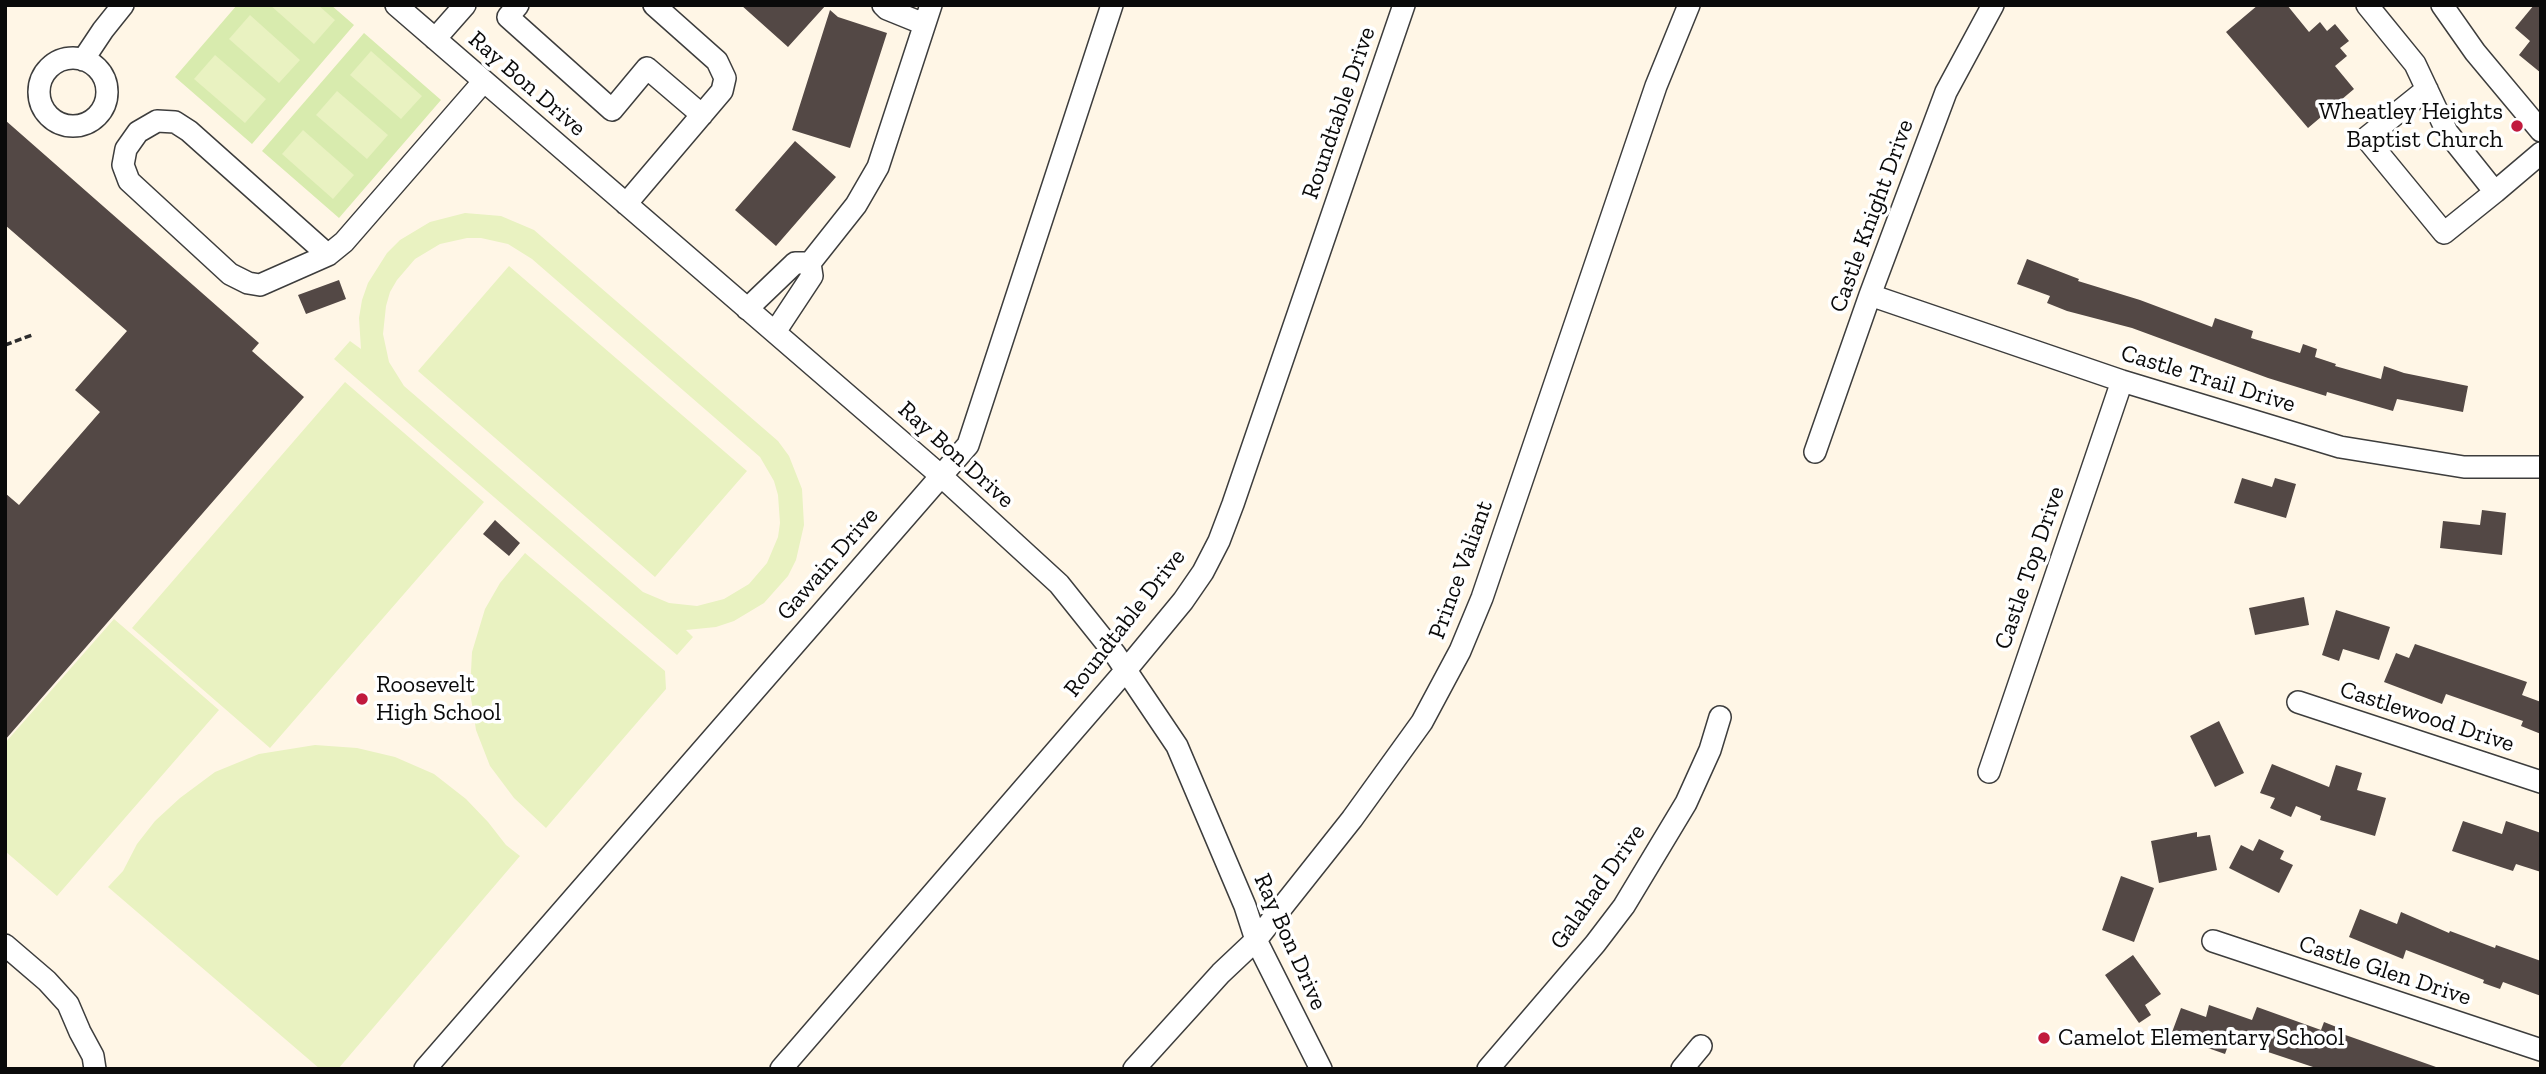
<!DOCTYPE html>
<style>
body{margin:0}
#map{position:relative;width:2546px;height:1074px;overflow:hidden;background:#fff6e6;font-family:"Zilla Slab",serif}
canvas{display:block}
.frame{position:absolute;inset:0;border:7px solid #0a0a0a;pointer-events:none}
</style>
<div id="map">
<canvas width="2546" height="1074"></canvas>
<div class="frame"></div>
</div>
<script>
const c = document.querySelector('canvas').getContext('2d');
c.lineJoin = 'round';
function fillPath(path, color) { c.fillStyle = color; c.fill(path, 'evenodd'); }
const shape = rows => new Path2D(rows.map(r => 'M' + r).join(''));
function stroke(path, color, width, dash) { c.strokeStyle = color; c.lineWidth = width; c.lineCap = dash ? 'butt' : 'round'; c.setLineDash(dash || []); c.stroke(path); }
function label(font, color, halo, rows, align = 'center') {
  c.font = font + ' "Zilla Slab",serif'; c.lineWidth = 7; c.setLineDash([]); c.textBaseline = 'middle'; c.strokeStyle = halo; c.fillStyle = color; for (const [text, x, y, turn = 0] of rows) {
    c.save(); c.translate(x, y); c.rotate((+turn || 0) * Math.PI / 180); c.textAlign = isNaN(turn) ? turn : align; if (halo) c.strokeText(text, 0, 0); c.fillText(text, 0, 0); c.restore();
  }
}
const green = shape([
 [237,5,331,5,354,25,252,144,175,77],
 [364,33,441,100,339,218,262,151]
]);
const pitch = shape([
 [270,5,318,5,335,20,314,44],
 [250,15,300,60,279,83,229,39],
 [371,51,422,96,401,119,350,75],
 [215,55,266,99,245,123,194,79],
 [337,91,388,135,367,159,316,115],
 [303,130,354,175,333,199,282,154],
 [465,213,501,216,534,230,778,441,789,456,802,489,804,525,796,560,788,576,764,603,734,621,716,627,686,630,693,637,677,655,334,359,350,341,361,349,359,318,362,300,368,283,387,253,400,240,430,222],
 [467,238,481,238,508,244,532,259,760,457,774,481,778,495,780,523,778,537,767,563,749,584,724,599,697,606,669,603,643,592,404,386,389,362,383,334,386,306,390,292,397,280,415,259,440,244],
 [509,266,747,471,655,577,418,371],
 [345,382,484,502,270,748,132,628],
 [525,553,665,671,666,689,546,828,514,798,490,766,476,730,470,692,472,652,485,609,500,583],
 [114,619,219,710,57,896,5,851,5,743],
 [315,745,357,748,395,757,434,774,466,799,488,822,506,845,520,856,338,1069,320,1069,108,887,123,871,137,844,155,821,180,798,215,772,259,754]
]);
const building = shape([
 [741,5,826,5,788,47],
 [2258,5,2287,5,2309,32,2320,22,2327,31,2335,24,2349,41,2340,48,2347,56,2335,66,2354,89,2308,128,2226,32],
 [2534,5,2541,5,2541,73,2519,55,2530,41,2515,28],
 [830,10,838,17,887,33,850,148,792,130],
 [5,120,259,343,252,351,304,397,5,740,5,493,19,505,100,412,75,390,127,331,5,225],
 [795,141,836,177,776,246,735,210],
 [2027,259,2079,279,2078,281,2140,300,2212,327,2215,318,2253,331,2251,338,2300,353,2303,344,2317,349,2315,357,2336,364,2335,366,2381,379,2384,366,2404,373,2468,386,2463,412,2397,399,2393,411,2327,392,2326,396,2268,378,2132,328,2067,311,2047,303,2050,296,2017,284],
 [339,280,346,299,306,314,298,295],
 [2242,478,2272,487,2275,478,2296,484,2286,518,2234,503],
 [2482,510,2506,513,2502,555,2440,548,2443,521,2480,525],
 [495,520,520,543,509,556,483,534],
 [2304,597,2309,625,2255,635,2249,608],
 [2336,610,2390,627,2379,660,2343,649,2339,661,2322,655],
 [2415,644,2527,682,2522,695,2541,702,2541,734,2521,726,2523,721,2446,694,2442,704,2384,682,2396,653,2409,658],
 [2219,721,2244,773,2215,787,2190,736],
 [2272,764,2329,787,2336,765,2362,773,2357,790,2386,798,2375,836,2320,820,2321,816,2296,806,2291,817,2270,808,2275,798,2260,793],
 [2463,821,2502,834,2506,821,2541,833,2541,872,2516,864,2513,871,2452,851],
 [2197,832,2197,837,2210,835,2217,870,2159,883,2151,841],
 [2259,839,2284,851,2280,859,2293,865,2279,893,2229,868,2241,845,2253,851],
 [2121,876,2154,888,2134,942,2102,930],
 [2360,909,2397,924,2401,912,2449,933,2450,931,2495,948,2496,945,2541,961,2541,996,2503,982,2500,989,2483,983,2484,980,2406,950,2403,959,2349,937],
 [2133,955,2161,994,2145,1005,2151,1015,2139,1023,2105,975],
 [2209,1005,2252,1020,2257,1007,2321,1030,2324,1022,2339,1028,2337,1032,2436,1067,2436,1069,2319,1069,2265,1051,2268,1041,2234,1029,2225,1054,2171,1035,2181,1008,2206,1017]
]);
const path = shape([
 [5,345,32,335]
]);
const minor = shape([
 [396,5,940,475,1059,584,1115,654,1177,746,1245,906,1256,940,1321,1069],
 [518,5,508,17,612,110,647,68,702,115],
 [883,5,887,9,924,24],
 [2367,5,2415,64,2447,132,2495,192,2541,153],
 [2442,5,2475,52,2541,131],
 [435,39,465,5],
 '39 92a34 34 0 1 1 68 0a34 34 0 1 1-68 0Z',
 [83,60,103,30,123,5],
 [2427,89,2366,138,2444,233,2495,192],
 [626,204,722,91,725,78,717,61,654,5],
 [328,255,189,131,175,122,157,121,138,132,126,149,123,165,129,181,230,274,248,283,260,285,328,255,344,242,484,81],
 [1870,295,2122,381,2340,447,2464,467,2541,467],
 [747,309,795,263,810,263,856,205,878,167,931,5],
 [775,332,812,276,810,263],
 [1815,452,1870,295,1946,92,1993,5],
 [2298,702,2541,782],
 [1989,772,2122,381],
 [2213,941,2541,1050],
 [5,945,47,981,68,1004,80,1032,93,1056,95,1069],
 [425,1069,968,445,1112,5],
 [781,1069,1126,670,1183,601,1203,572,1219,541,1233,504,1404,5],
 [1134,1069,1221,973,1256,940,1352,819,1422,722,1460,651,1482,598,1656,86,1689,5],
 [1488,1069,1595,944,1624,906,1686,803,1710,750,1720,717],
 [1682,1069,1701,1046]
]);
const markers = [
 [2517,126,7,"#c11a3e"],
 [362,699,7,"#c11a3e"],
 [2044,1038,7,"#c11a3e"]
];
const streetNames = [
 ["Ray Bon Drive",527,84,41],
 ["Roundtable Drive",1339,113,-71],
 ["Castle Knight Drive",1872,216,-70],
 ["Castle Trail Drive",2208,379,17],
 ["Ray Bon Drive",956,455,42],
 ["Gawain Drive",828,564,-49],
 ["Castle Top Drive",2030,568,-71],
 ["Prince Valiant",1461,570,-70],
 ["Roundtable Drive",1125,623,-52],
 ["Castlewood Drive",2427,717,18],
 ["Galahad Drive",1598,887,-55],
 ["Ray Bon Drive",1290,942,66],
 ["Castle Glen Drive",2385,971,18]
];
const poiNames = [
 ["Wheatley Heights",2503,112,"right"],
 ["Baptist Church",2503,140,"right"],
 ["Roosevelt",376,685],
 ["High School",376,713],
 ["Camelot Elementary School",2058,1038]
];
fillPath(green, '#d8ebae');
fillPath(pitch, '#e9f2c1');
fillPath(building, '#534845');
stroke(minor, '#3d3d3d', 24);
stroke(path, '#2c2c2c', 3.5, [7, 3.5]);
stroke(minor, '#fff', 21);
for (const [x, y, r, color] of markers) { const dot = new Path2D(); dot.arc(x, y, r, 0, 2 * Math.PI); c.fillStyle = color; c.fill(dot); stroke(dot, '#fff', 2.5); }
label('24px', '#0a0a0a', '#fff', streetNames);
label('24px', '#0a0a0a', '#fff', poiNames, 'left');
</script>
